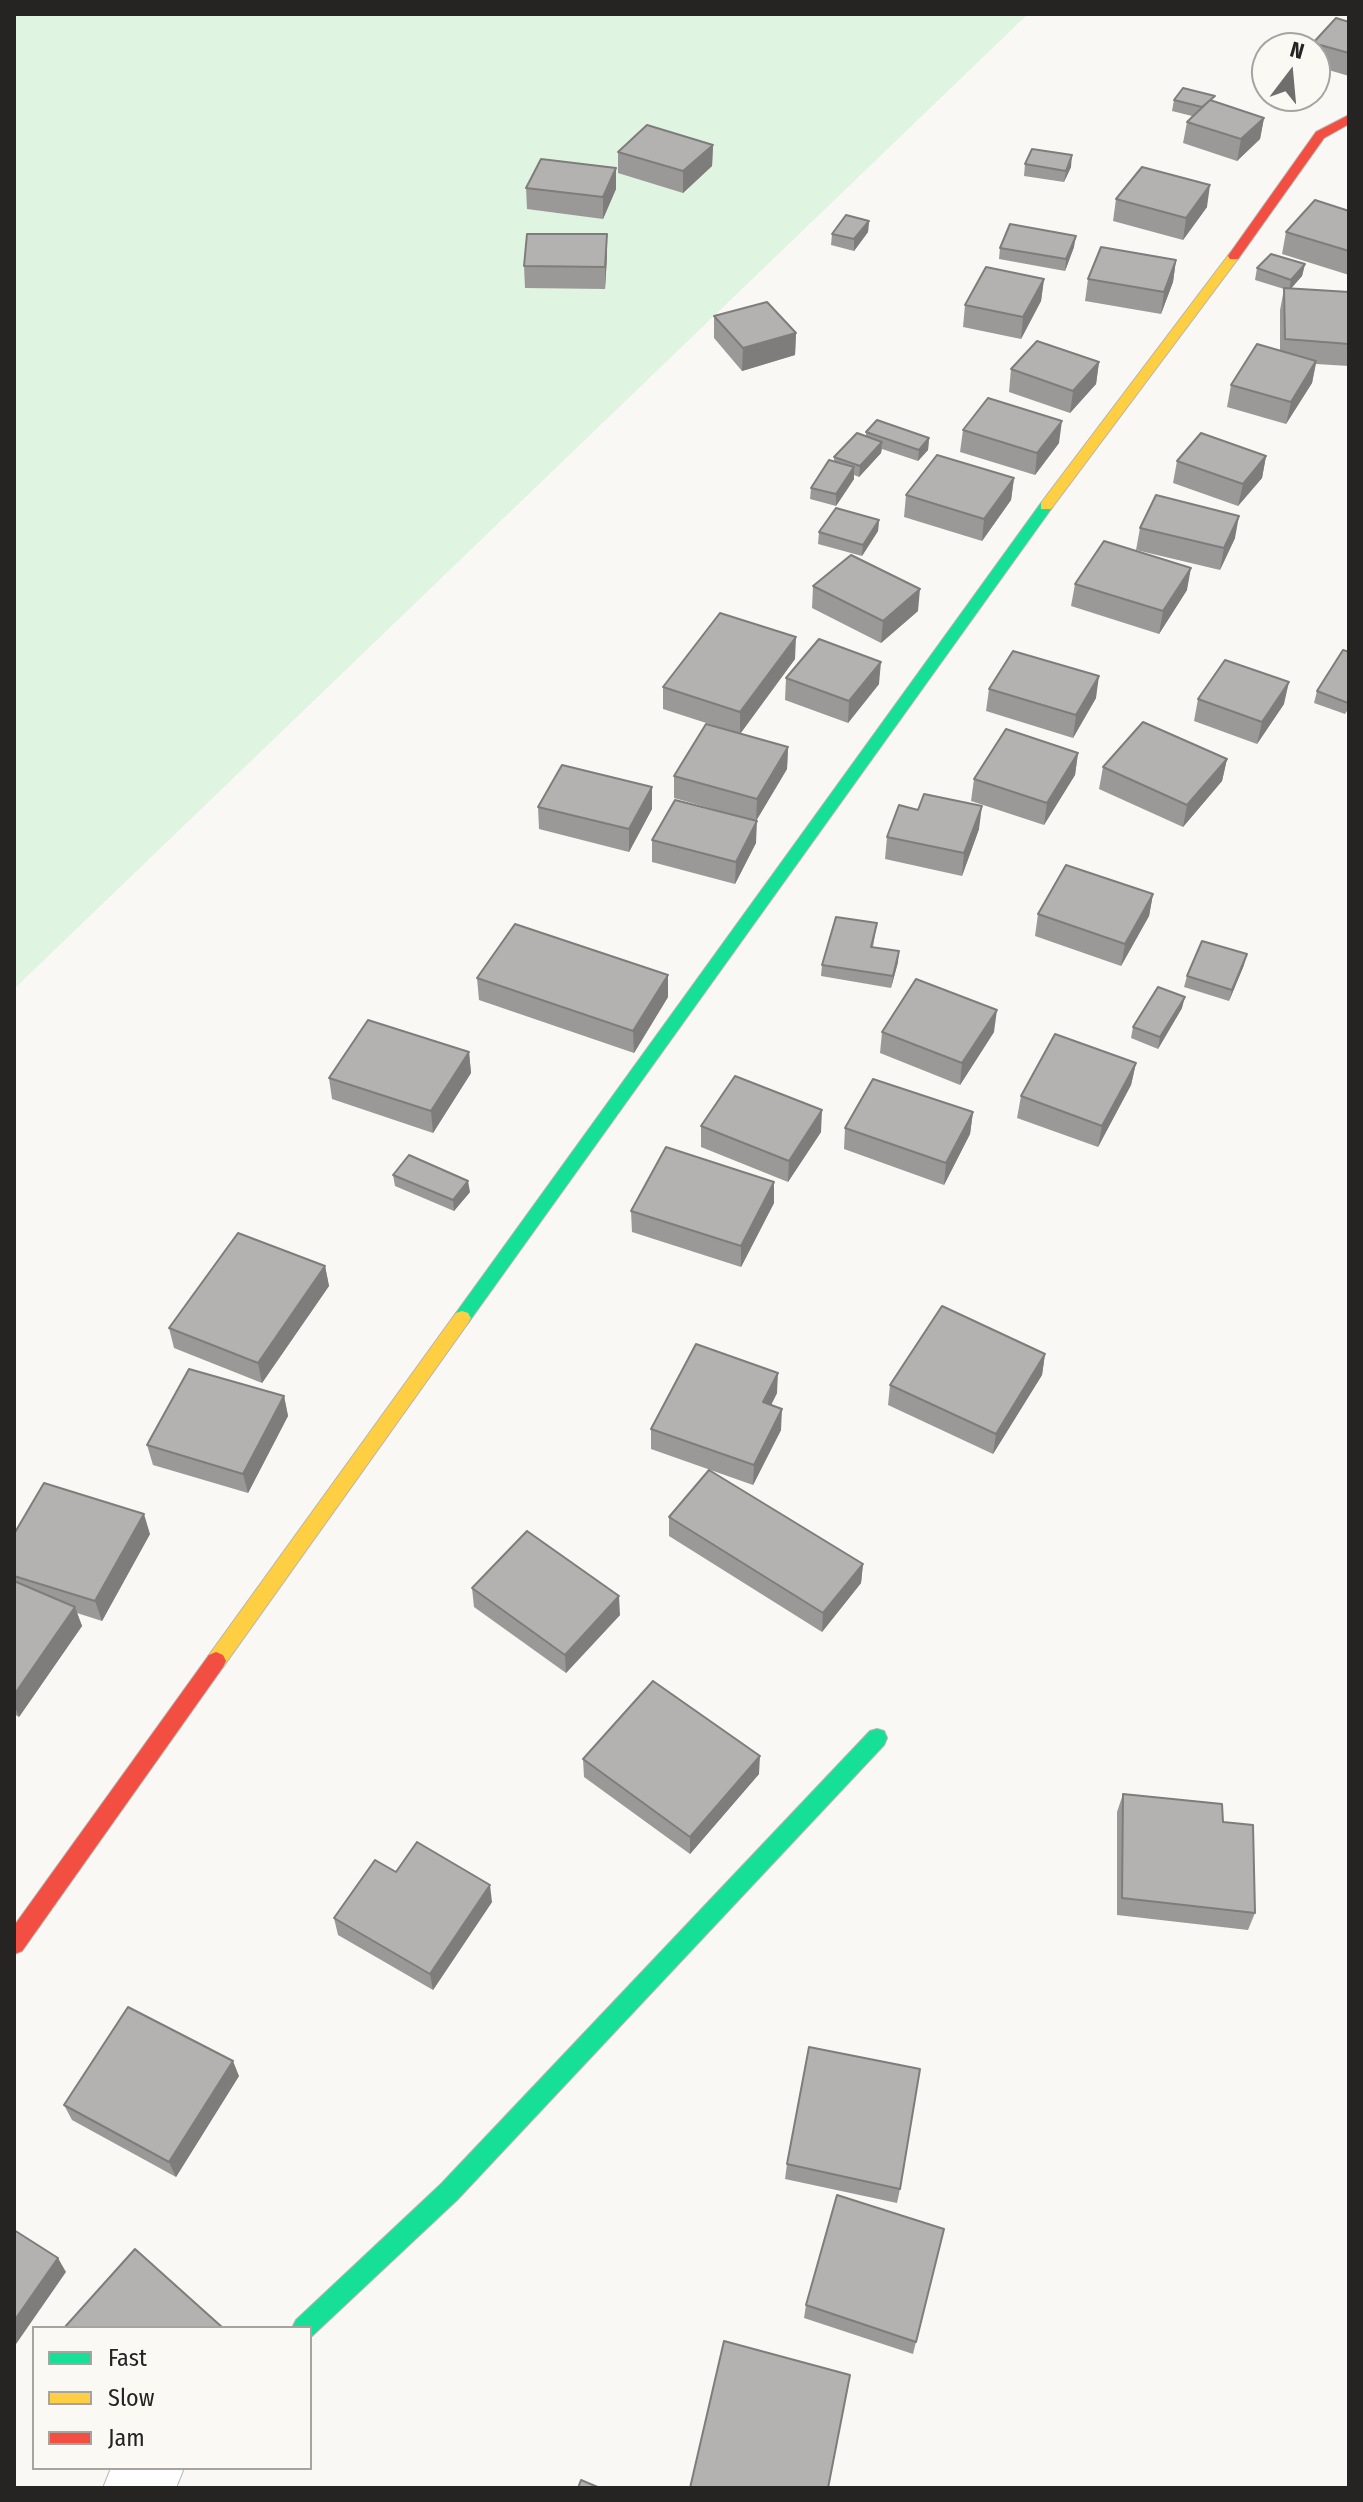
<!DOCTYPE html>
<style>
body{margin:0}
#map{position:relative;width:1363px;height:2502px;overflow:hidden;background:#faf8f5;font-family:"Fira Sans Condensed",sans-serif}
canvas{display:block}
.frame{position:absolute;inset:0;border:16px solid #252422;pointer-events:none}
.legend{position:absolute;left:32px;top:2326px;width:280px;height:144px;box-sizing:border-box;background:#fbf9f4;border:2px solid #a5a4a0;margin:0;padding:10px 14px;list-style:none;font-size:24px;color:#252422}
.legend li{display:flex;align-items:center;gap:16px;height:40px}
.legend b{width:40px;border:2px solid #a5a4a0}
.north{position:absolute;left:1251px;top:32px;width:80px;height:80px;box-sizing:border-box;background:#fbf9f4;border:2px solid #a5a4a0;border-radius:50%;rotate:16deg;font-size:22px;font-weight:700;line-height:32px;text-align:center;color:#252422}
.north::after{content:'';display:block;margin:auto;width:28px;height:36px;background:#706e6c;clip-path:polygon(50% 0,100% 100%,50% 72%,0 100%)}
</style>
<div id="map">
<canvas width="1363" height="2502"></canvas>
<div class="frame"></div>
<ul class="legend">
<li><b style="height:10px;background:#16e098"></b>Fast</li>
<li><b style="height:10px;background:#ffcf43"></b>Slow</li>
<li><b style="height:10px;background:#f24e42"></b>Jam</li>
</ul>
<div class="north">N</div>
</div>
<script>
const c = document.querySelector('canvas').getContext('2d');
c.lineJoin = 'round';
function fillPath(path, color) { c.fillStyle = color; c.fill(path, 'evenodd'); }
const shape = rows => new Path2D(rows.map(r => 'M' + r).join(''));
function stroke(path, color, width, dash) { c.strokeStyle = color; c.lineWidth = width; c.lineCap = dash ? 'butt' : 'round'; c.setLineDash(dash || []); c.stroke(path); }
const green = shape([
 [14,14,1028,14,14,989]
]);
const street = shape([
 [111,2468,184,2468,176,2488,103,2488,111,2468]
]);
const fast = shape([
 [1046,502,1053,506,1051,509,468,1323,456,1323,453,1318,456,1313,1041,503,1046,502],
 [877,1729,884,1731,887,1738,884,1745,457,2200,312,2336,310,2337,310,2328,292,2328,296,2320,441,2184,870,1731,877,1729]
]);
const slow = shape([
 [1230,253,1240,256,1051,509,1041,509,1041,503,1230,253],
 [462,1311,468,1313,471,1318,468,1323,223,1667,216,1670,209,1667,206,1661,209,1655,456,1313,462,1311]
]);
const jam = shape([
 [1349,115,1349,124,1324,138,1238,259,1230,259,1228,256,1316,132,1349,115],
 [216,1652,223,1655,226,1661,223,1667,22,1951,14,1954,14,1926,209,1655,216,1652]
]);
const wall = shape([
 [1349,22,1349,76,1315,66,1315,48,1312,48,1313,43],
 [1174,100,1214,101,1264,118,1260,139,1237,161,1183,143,1187,122,1192,116,1172,111],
 [713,145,712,166,683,193,618,173,618,152],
 [1025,164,1071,167,1064,182,1024,176],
 [526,188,616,189,603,219,527,209],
 [1116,199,1207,207,1183,240,1113,221],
 [1349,211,1349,275,1282,254,1286,232],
 [869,221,868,232,854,251,831,245,832,234],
 [607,234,607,256,605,289,525,288,524,266],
 [1074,247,1065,271,999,259,1000,248],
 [1176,260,1173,282,1161,314,1085,301,1088,279],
 [1305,264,1302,276,1291,288,1349,292,1349,366,1316,364,1312,383,1286,424,1227,407,1231,385,1280,351,1280,310,1284,289,1255,280,1257,268],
 [1044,279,1041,301,1021,339,963,327,965,305],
 [714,316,796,333,795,355,742,371,714,338],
 [1099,362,1096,384,1070,413,1009,392,1011,369],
 [963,430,1059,443,1035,475,960,452],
 [866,432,929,438,928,450,918,461,882,449,881,453,859,477,854,475,854,479,836,506,810,499,811,488,834,462,834,457,866,436],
 [1266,456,1262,478,1238,506,1173,483,1177,461],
 [1014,478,1011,500,982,541,904,517,906,495],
 [879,520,878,531,862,556,818,544,819,532],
 [1140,528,1235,538,1220,570,1136,550],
 [1075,584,1187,590,1159,634,1071,606],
 [813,586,918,611,881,643,812,608],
 [1349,652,1349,708,1345,714,1314,703,1317,691],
 [795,659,740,734,788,747,787,769,756,821,756,843,735,884,652,862,652,840,745,818,674,798,674,776,734,732,663,709,663,687],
 [786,678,879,684,848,723,785,700],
 [989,689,1096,698,1073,738,986,711],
 [1198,699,1284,704,1257,744,1194,721],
 [1078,753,1075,775,1044,825,971,801,974,779],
 [1227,759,1222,781,1183,827,1099,789,1103,767],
 [652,787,652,809,629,852,539,829,538,807],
 [918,810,979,829,962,876,885,859,887,837],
 [1153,894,1149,916,1121,966,1035,936,1038,914],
 [877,923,873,947,898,962,891,988,821,976,822,965],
 [1244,965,1229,1001,1184,987,1187,976],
 [477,978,668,997,634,1053,479,1000],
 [1182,1008,1158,1049,1131,1038,1133,1027],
 [882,1032,994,1032,960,1085,880,1053],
 [469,1052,471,1073,433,1133,332,1099,329,1078],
 [1136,1063,1131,1085,1098,1147,1017,1118,1021,1096],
 [973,1112,970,1134,944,1185,844,1149,845,1128],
 [701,1126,821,1132,788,1182,701,1147],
 [393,1175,470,1192,454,1211,395,1186],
 [774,1203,741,1267,632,1232,631,1211],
 [325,1266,329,1286,262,1383,174,1348,169,1328],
 [1045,1354,1042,1375,993,1454,888,1405,890,1385],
 [777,1393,771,1405,781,1430,753,1485,651,1449,651,1429],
 [284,1396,288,1416,248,1493,153,1465,147,1445],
 [669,1517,863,1564,861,1583,822,1632,669,1536],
 [14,1534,150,1534,102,1621,77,1613,82,1626,19,1717,14,1714],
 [472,1588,620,1615,566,1673,474,1607],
 [583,1759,759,1774,690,1854,584,1777],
 [1123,1794,1255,1913,1248,1930,1117,1915,1117,1812],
 [396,1872,492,1902,433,1990,338,1935,334,1918],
 [239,2076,176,2177,72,2120,64,2105],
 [787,2164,900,2189,897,2203,785,2179],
 [944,2229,913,2354,804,2318,806,2305]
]);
const shadedWall = shape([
 [1264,118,1260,139,1237,161,1241,139],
 [713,145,712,166,683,193,683,171],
 [1072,155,1071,167,1064,182,1066,171],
 [616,168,616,189,603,219,603,197],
 [1210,185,1207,207,1183,240,1186,218],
 [869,221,868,232,854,251,854,239],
 [607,234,607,256,605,289,605,267],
 [1076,236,1074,247,1065,271,1066,259],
 [1176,260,1173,282,1161,314,1164,292],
 [1305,264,1302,276,1289,291,1291,280],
 [1044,279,1041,301,1021,339,1023,317],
 [796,333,795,355,742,371,743,348],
 [1316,361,1312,383,1286,424,1291,402],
 [1099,362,1096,384,1070,413,1073,391],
 [1062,421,1059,443,1035,475,1037,453],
 [929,438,928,450,918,461,919,450],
 [882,442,881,453,859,477,860,466],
 [1266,456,1262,478,1238,506,1243,484],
 [854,467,854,479,836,506,836,494],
 [1014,478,1011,500,982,541,984,519],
 [1239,516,1235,538,1220,570,1224,548],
 [879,520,878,531,862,556,863,545],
 [1191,568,1187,590,1159,634,1163,611],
 [920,589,918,611,881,643,883,621],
 [796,637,795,659,740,734,740,712],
 [881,662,879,684,848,723,849,701],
 [1099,676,1096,698,1073,738,1076,715],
 [1289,682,1284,704,1257,744,1262,722],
 [788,747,787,769,756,821,757,799],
 [1078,753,1075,775,1044,825,1047,803],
 [1227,759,1222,781,1183,827,1187,805],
 [652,787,652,809,629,852,629,829],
 [982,806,979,829,962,876,964,853],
 [757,821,756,843,735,884,736,862],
 [1153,894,1149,916,1121,966,1125,944],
 [899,951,898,962,891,988,893,976],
 [1247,954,1244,965,1229,1001,1232,990],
 [668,975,668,997,634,1053,633,1031],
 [1185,997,1182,1008,1158,1049,1160,1037],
 [997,1010,994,1032,960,1085,962,1063],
 [469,1052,471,1073,433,1133,431,1111],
 [1136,1063,1131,1085,1098,1147,1102,1126],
 [822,1110,821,1132,788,1182,789,1161],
 [973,1112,970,1134,944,1185,946,1163],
 [468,1181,470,1192,454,1211,453,1200],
 [774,1182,774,1203,741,1267,741,1246],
 [325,1266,329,1286,262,1383,258,1363],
 [1045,1354,1042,1375,993,1454,996,1434],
 [778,1373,777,1393,762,1423,763,1402],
 [284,1396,288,1416,248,1493,243,1474],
 [782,1409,781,1430,753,1485,754,1465],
 [144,1514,150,1534,102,1621,95,1601],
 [863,1564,861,1583,822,1632,823,1613],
 [619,1596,620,1615,566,1673,565,1655],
 [75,1607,82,1626,19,1717,14,1704,14,1695],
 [760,1756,759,1774,690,1854,690,1837],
 [490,1885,492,1902,433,1990,430,1974],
 [233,2061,239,2076,176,2177,169,2162],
 [58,2258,66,2272,14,2347,14,2321]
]);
const building = shape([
 [1336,18,1349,22,1349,53,1313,43,1336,18],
 [1183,88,1215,96,1202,107,1174,100,1183,88],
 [1210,100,1264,118,1241,139,1187,122,1210,100],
 [647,125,713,145,683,171,618,152,647,125],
 [1032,149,1072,155,1066,171,1025,164,1032,149],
 [541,159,616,168,603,197,526,188,541,159],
 [1142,167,1210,185,1186,218,1116,199,1142,167],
 [1315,200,1349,211,1349,251,1286,232,1315,200],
 [846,215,869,221,854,239,832,234,846,215],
 [1010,224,1076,236,1066,259,1000,248,1010,224],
 [527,234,607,234,605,267,524,266,527,234],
 [1101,247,1176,260,1164,292,1088,279,1101,247],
 [1271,254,1305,264,1291,280,1257,268,1271,254],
 [986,267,1044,279,1023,317,965,305,986,267],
 [1284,288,1349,292,1349,344,1285,339,1284,288],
 [767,302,796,333,743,348,714,316,767,302],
 [1037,341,1099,362,1073,391,1011,369,1037,341],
 [1257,344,1316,361,1291,402,1231,385,1257,344],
 [988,398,1062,421,1037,453,963,430,988,398],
 [877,420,929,438,919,450,866,432,877,420],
 [857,433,882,442,860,466,834,457,857,433],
 [1201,433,1266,456,1243,484,1177,461,1201,433],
 [937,455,1014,478,984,519,906,495,937,455],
 [829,460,854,467,836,494,811,488,829,460],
 [1156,495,1239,516,1224,548,1140,528,1156,495],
 [836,508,879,520,863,545,819,532,836,508],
 [1104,541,1191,568,1163,611,1075,584,1104,541],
 [851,555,920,589,883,621,813,586,851,555],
 [720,613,796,637,740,712,663,687,720,613],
 [819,639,881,662,849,701,786,678,819,639],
 [1343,650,1349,652,1348,703,1317,691,1343,650],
 [1013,651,1099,676,1076,715,989,689,1013,651],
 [1225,660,1289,682,1262,722,1198,699,1225,660],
 [1143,722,1227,759,1187,805,1103,767,1143,722],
 [706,724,788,747,757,799,674,776,706,724],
 [1006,729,1078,753,1047,803,974,779,1006,729],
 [562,765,652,787,629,829,538,807,562,765],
 [924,794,982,806,964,853,887,837,899,805,918,810,924,794],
 [675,800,757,821,736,862,652,840,675,800],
 [1066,865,1153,894,1125,944,1038,914,1066,865],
 [836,917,877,923,871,947,899,951,893,976,822,965,836,917],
 [515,924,668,975,633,1031,477,978,515,924],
 [1202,941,1247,954,1232,990,1187,976,1202,941],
 [916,979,997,1010,962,1063,882,1032,916,979],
 [1158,987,1185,997,1160,1037,1133,1027,1158,987],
 [368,1020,469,1052,431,1111,329,1078,368,1020],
 [1055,1034,1136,1063,1102,1126,1021,1096,1055,1034],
 [735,1076,822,1110,789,1161,701,1126,735,1076],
 [873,1079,973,1112,946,1163,845,1128,873,1079],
 [666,1147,774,1182,741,1246,631,1211,666,1147],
 [409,1155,468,1181,453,1200,393,1175,409,1155],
 [238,1233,325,1266,258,1363,169,1328,238,1233],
 [942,1306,1045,1354,996,1434,890,1385,942,1306],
 [696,1344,778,1373,763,1402,782,1409,754,1465,651,1429,696,1344],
 [189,1369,284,1396,243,1474,147,1445,189,1369],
 [709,1470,863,1564,823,1613,669,1517,709,1470],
 [44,1483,144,1514,95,1601,14,1576,14,1534,44,1483],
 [527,1531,619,1596,565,1655,472,1588,527,1531],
 [14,1581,75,1607,14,1695,14,1581],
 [653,1681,760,1756,690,1837,583,1759,653,1681],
 [1123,1794,1222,1804,1223,1822,1253,1825,1255,1913,1122,1898,1123,1794],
 [417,1842,490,1885,430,1974,334,1918,375,1860,396,1872,417,1842],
 [128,2007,233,2061,169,2162,64,2105,128,2007],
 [809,2047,920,2069,900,2189,787,2164,809,2047],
 [837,2195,944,2229,916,2342,806,2305,837,2195],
 [14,2230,58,2258,14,2321,14,2230],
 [135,2249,223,2328,64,2328,135,2249],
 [724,2341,850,2375,828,2488,690,2488,724,2341],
 [581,2480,600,2488,578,2488,581,2480]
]);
fillPath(green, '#e0f5e1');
stroke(street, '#b6b4b2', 2);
stroke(fast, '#b6b4b2', 2);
stroke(slow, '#b6b4b2', 2);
stroke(jam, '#b6b4b2', 2);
fillPath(street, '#fefefe');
fillPath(fast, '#16e098');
fillPath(slow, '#ffcf43');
fillPath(jam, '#f24e42');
fillPath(wall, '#9b9998');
fillPath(shadedWall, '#7e7d7c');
fillPath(building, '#b4b2b1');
stroke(building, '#7e7d7c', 2);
</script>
